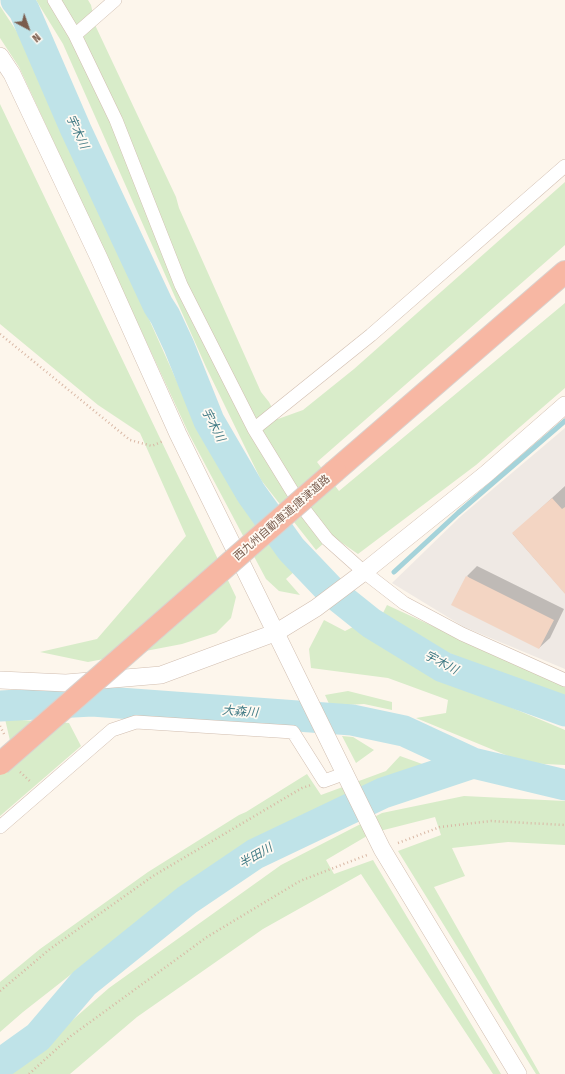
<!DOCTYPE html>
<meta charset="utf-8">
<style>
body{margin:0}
#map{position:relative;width:565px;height:1074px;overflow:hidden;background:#fdf6ec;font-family:"Fira Sans Condensed",sans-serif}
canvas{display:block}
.north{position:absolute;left:8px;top:8px;width:40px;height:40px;-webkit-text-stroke:3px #fffaf3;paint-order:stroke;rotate:139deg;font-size:11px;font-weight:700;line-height:16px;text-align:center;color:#7a5c4d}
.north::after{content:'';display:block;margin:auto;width:14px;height:18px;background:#7a5c4d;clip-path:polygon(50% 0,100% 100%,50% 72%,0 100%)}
</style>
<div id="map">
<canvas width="565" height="1074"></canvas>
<div class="north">N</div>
</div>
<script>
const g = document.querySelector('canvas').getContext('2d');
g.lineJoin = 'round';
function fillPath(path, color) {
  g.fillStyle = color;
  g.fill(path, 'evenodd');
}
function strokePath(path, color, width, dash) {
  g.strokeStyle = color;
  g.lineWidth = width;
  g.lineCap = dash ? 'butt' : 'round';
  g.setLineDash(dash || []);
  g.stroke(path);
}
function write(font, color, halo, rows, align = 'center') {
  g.font = font + ' "Fira Sans Condensed","Noto Sans JP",sans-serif';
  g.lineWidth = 3.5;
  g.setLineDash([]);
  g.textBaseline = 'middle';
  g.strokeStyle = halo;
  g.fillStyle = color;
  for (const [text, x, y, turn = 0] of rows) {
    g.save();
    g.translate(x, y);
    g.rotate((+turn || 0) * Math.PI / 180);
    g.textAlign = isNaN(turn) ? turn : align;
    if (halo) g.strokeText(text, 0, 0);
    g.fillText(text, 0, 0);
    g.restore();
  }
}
fillPath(new Path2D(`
 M565,428V669L464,627L392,583L461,516Z`), '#efe9e4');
fillPath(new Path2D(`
 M36,0H88L91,5L96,27L176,197L179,208L261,392L269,402L278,419L303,410L354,369L565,182V245L317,462L339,491L565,303V388L476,465L358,554L332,536L316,550L261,480L206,367L63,44Z
 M0,6L27,47L183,395L239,502L295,571L286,579L300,595L279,591L266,579L189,434L19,67L0,38Z
 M0,104L236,597L231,618L216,633L182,644L88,662L40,652L97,639L186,536L140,433L98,405L0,324Z
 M387,605L565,687V700L549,696L442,650L383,613Z
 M324,620L345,631L355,626L436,676L565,730V765L525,763L416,718L446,713L448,700L388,678L311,668L309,649Z
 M348,691L392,702V710L364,704L330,706L325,695Z
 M5,719L69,723L81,746L0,816V755L11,745Z
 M342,736L353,737L374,750L356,763Z
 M400,756L425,765L423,774L386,779L302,815L175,893L23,1012L0,1032V982L40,949L148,872L239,815L246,812L307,774L321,795L386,771Z
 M464,796L565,801V845L508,842L452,848L465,876L434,887L540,1074H536L398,851L441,835L435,817L372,833L326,860L334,874L373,860L501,1074H493L361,874L263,929L137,1017L70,1074H11L109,988L281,865L382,813Z`), '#d8ecc9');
fillPath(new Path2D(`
 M565,486V593L513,534Z
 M477,566L564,609L550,638L539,648L467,576Z`), '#0003');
strokePath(new Path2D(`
 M394,572L458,513L565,421`), '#a5d3da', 5);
strokePath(new Path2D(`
 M16,0L24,10L76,130L158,305L165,316L179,346L209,421L251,493L291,549L331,591L371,623L443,667L565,711
 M0,706L92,701L352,720L404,731L473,763L565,785
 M0,1064L38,1037L84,983L187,900L255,854L383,793L473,763`), '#bfe3e8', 31);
fillPath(new Path2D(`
 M552,498L562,509L565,507V594L512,533Z
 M466,576L554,620L539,649L451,605Z`), '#f3d5c3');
const minor = new Path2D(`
 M54,0L75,35L116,120L181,285L254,429L300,504L327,539L364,572L404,603L462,634L565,680
 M75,35L115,0
 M254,429L371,335L565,166
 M0,827L112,730L136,722L293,732L324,781L346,773`);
const tertiary = new Path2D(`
 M0,56L12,74L99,258L178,434L382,849L518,1074
 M0,680L66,683L161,675L277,632L316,608L364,572L486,474L565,405`);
const motorway = new Path2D(`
 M335,471L565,272`);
strokePath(minor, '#d1beb0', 14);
strokePath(tertiary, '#d1beb0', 18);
strokePath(motorway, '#dad1cd', 24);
strokePath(new Path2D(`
 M0,334L130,440L152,446L163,441
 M0,726L5,736
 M20,772L31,782
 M398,843L440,827L491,821L565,825
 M0,991L50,949L153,876L302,788L311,785
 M29,1074L71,1036L207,937L300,881L367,855`), '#d9b8a5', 2.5, [1, 3]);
strokePath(minor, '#fff', 13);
strokePath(tertiary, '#fff', 17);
strokePath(motorway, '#f7b7a3', 22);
const motorwayBridge = new Path2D(`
 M0,764L335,471`);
strokePath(motorwayBridge, '#dad1cd', 24, []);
strokePath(motorwayBridge, '#f7b7a3', 22);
write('11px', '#7a5c4d', '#fffaf3', [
 ["西九州自動車道;唐津道路",282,518,-41]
]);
write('italic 12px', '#437c86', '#fffaf3', [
 ["宇木川",77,132,65],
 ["宇木川",213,425,63],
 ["宇木川",441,663,27],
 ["大森川",240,712,4],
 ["半田川",256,856,-30]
]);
</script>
